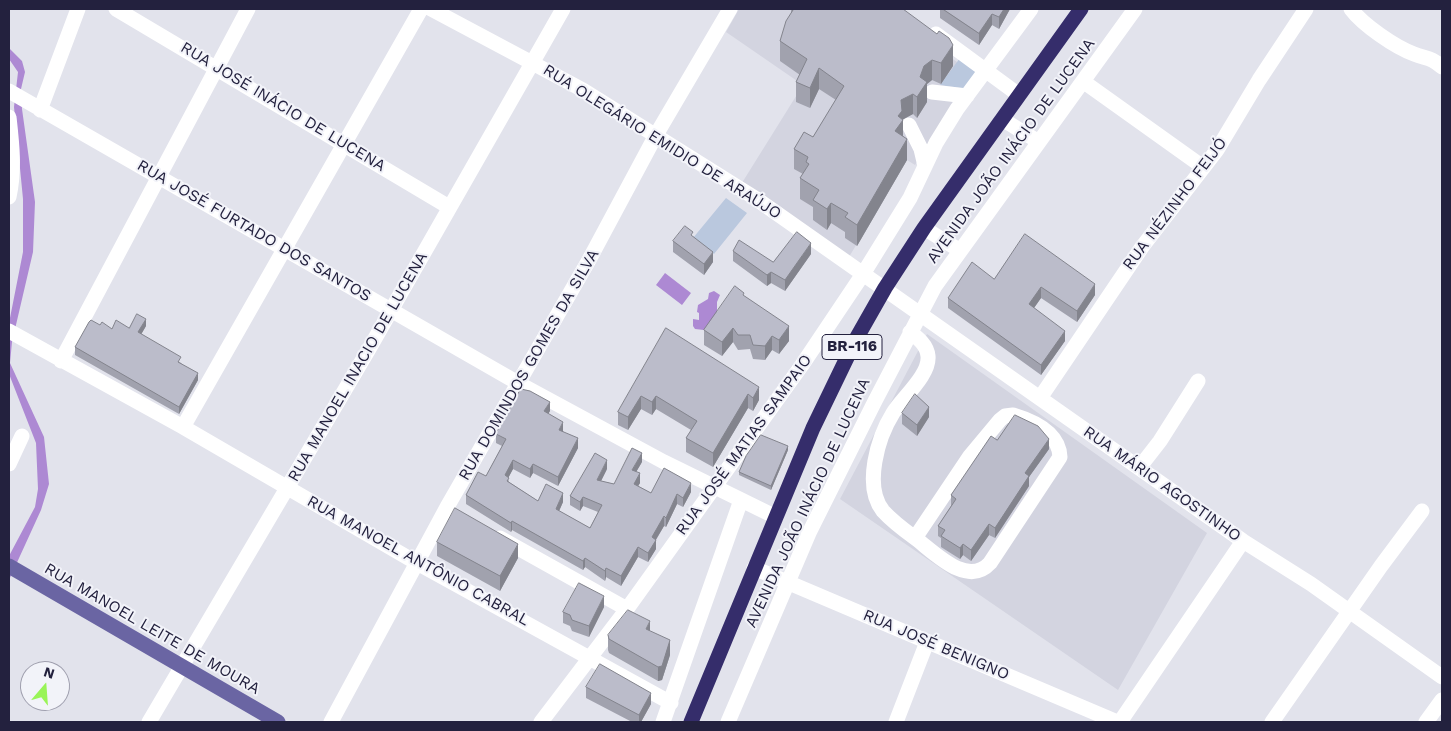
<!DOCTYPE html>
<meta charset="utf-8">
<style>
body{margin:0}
#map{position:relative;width:1451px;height:731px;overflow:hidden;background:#e2e3ec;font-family:"Work Sans",sans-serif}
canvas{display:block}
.frame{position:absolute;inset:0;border:10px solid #23213e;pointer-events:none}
.north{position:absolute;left:20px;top:661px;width:50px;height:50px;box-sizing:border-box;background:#f2f3f9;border:1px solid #9f9fae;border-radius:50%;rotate:18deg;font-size:14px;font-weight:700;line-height:20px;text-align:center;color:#23213e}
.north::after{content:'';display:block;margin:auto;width:18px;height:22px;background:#99f458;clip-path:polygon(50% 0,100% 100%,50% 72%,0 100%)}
</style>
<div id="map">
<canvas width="1451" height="731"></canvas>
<div class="frame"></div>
<div class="north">N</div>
</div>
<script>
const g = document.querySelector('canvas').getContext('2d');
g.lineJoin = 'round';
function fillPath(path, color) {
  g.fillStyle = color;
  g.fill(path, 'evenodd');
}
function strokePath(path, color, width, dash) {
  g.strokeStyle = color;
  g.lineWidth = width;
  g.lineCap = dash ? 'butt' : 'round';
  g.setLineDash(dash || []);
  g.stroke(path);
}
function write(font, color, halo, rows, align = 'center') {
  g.font = font + ' "Work Sans",sans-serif';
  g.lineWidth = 4;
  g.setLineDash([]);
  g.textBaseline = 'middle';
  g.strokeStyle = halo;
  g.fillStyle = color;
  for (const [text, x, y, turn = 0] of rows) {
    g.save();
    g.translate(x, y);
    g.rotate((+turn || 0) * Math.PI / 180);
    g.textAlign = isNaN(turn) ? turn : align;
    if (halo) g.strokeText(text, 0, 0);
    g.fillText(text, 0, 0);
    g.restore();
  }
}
fillPath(new Path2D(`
 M739,9H880L976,75L915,165L907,160L846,262L740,186L803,85L726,32Z
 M927,334L1207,533L1118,690L840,499Z`), '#d3d4e0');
fillPath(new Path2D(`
 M960,58L979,72L967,89L940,85Z
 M726,198L747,213L714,254L693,238Z`), '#bac8de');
fillPath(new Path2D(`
 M9,48L22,61L25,72L21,89L22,109L35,202L33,252L12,342L10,363L44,437L49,484L41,510L9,580V556L35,507L38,489L36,443L9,374V323L23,252V199L14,107L18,72L9,59Z
 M665,273L691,293L682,305L656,285Z
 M714,291L720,295L717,302V313L704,330L695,329L693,326V319L699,320V313L697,312L698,305L708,299L709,293Z`), '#ad89d3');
strokePath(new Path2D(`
 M116,9L449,207
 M431,9L583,90L755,198L1243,541L1311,584L1442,677
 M1351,9C1363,25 1395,47 1414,54C1427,59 1431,57 1442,67
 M936,34L1019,95
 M1084,82L1203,167
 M9,91L518,383L664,462L776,517
 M932,92L967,96
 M40,110L78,9
 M9,117C12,144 15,169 9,197
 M1002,119L1039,142
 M909,125L921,149L925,166
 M924,228L959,250
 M9,331L183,427L417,563L671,703
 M910,332C918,338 927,345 928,356C930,375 902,398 893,413C878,437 863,486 883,511C892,521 904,530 915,538
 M61,361L248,9
 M1040,398L1142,247L1217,150L1259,80L1306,9
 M1013,415C1033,421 1059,433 1060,457L990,563C967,588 934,552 915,538L970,456L1000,420L1005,416Z
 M183,427L421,9
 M9,464L22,436
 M1139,468L1160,441L1198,381
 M500,538L627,609
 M754,568L1117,722
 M149,722L369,349L563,9
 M331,722L447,507L589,260L656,135L730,9
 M541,722L627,609L802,365L863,274L910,198L936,143L957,109L1031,9
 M663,722L741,500
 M728,722L809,533L874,403L935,286L1135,9
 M896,722L927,642
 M1120,722L1243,541
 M1272,722L1381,566L1422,511
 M1426,722L1442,700`), '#fff', 15);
strokePath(new Path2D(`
 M9,566L278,722`), '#6a65a3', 15);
strokePath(new Path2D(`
 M691,722L813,428L856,339L885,288L924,228L1081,9`), '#352d6b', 15);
fillPath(new Path2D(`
 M791,9H903L953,66L941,84L932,80L927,84V102L917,118L913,114L903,119V136L907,160L857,246L845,238V232L831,223L827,230L813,220V207L800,199V178L803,174L794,169V149L813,137L836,100L819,89L810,108L796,102V82L800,75L780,61V41L791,14Z
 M940,9H1010L999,29L992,25L979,45L940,18Z
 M693,236L713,262L704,275L673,252V241Z
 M733,251L773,262L811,254L785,291L771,283L767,286L733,261Z
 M994,279L1095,295L1077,322L1041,298L1034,308L1065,341L1041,375L948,308V298Z
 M744,296L789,341L779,354L772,350L765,360L753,359L750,349L738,350L733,342L722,356L704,345V330Z
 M146,326L141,334L181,363L198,380L179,414L75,355V347L112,329L129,328Z
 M666,328L759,400L753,411L748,408L713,467L686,452V438L691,430L656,409L652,415L641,409L628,430L618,425V412Z
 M550,411L548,414L578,448L558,486L533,473L530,478L513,469L508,478L509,482L538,501L563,502L559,511L590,528L598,512L583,506L580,511L570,505V496L607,469L601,481L614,484L642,462L636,472L640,483L638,486L651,493L691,492L683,507L677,504L666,527L664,526L656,540V549L648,562L638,557L621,586L606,577L605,581L585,567L583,570L512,530L511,532L466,504V495L486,476L502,446L496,443V434Z
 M902,413L929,417L917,436L902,424Z
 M997,440L1049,449L1029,477V486L995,538L989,535L971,561L963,555L960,559L941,547V538L938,536V526L951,506V495Z
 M788,450L771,490L739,475V472Z
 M437,542L518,558L500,591L437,556Z
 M604,607L589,637L572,631L570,626L563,623V612Z
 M650,631L670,655L662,680L658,681L609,653L608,650V635Z
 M586,687L651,704L641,722H632L586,698Z`), '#a1a2ae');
fillPath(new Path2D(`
 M1004,9H1010L999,29V17Z
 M992,14V25L979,45V33Z
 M953,45V66L941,84V63Z
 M932,60V80L927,84V102L917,118V97L920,77L924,66Z
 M819,68V89L810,108V88Z
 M913,94V114L902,120H903V140L895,131L901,100Z
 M907,139V160L857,246V225Z
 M831,203V223L827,230V209Z
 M811,243V254L785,291V280Z
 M713,252V262L704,275V264Z
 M771,272V283L767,286V275Z
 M1095,284V295L1077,322V311Z
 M1041,287V298L1029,315V304Z
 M146,319V326L138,340V332Z
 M789,326V341L779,354V340Z
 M733,328V342L722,356V342Z
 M1065,331V341L1041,375V365Z
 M772,336V350L765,360V346Z
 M198,373V380L179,414V407Z
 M759,387V400L753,411V398Z
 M748,394V408L713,467V453Z
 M641,396V409L628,430V417Z
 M656,396V409L652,415V402Z
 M550,402V411L544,421V411Z
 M929,407V417L917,436V425Z
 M563,422V432L559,430Z
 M578,438V448L558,486V477Z
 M1049,439V449L1029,477V486L995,538V528L1025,473Z
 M788,446V450L771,490V486Z
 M642,453V462L632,479V470Z
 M513,460V469L505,484V475Z
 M607,460V469L597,489V480Z
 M533,464V473L530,478V469Z
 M640,473V483L634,493V484Z
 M691,483V492L683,507V498Z
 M563,493V502L556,518V509Z
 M677,494V504L666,527V518Z
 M583,497V506L580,511V502Z
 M664,516V526L652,546V537Z
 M512,521V530L511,532V523Z
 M989,524V535L971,561V550Z
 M656,540V549L648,562V553Z
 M518,544V558L500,591V576Z
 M963,544V555L960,559V548Z
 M638,547V557L621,586V576Z
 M585,558V567L583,570V561Z
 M606,568V577L605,581V571Z
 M604,596V607L589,637V626Z
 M650,621V636L646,629Z
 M670,640V655L662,680L658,681V667Z
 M651,693V704L641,722H639V715Z`), '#83848d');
const building = new Path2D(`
 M792,9H903L937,34L939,31L949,38L953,45L941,63L932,60L924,66L920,77L927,82L917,97L913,94L901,100L902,111L898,116L903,120L895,131L907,139L857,225L845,217L848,213L831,203L827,209L813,200L819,190L800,178L809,164L806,162L808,157L794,149L804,132L813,137L844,86L819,68L810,88L796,82L807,59L780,41L786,21L793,10Z
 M943,9H1004L999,17L992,14L979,33Z
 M685,226L693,232L691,235L713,252L704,264L673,241Z
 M797,232L811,243L785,280L771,272L767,275L733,251L739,240L773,262Z
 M1025,234L1095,284L1077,311L1041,287L1029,304L1065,331L1041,365L948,298L972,262L994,279Z
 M735,286L744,293L743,295L789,326L779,340L772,336L765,346L753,345L750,335H738L733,328L722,342L704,330Z
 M137,314L146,319L138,332L181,357L178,362L198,373L179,407L75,347L89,322L91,320L100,325L102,322L112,329L116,320L129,328Z
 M666,328L759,387L753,398L748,394L713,453L686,438L697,421L656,396L652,402L641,396L628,417L618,412Z
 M521,389L530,391L550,402L544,411L563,422L559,430L578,438L558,477L533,464L530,469L513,460L505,475L509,478L507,481L538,501L546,484L563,493L556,509L590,528L602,505L583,497L580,502L570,496L595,453L607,460L597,480L614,484L632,448L642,453L632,470L640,473L634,484L651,493L664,468L691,483L683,498L677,494L666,518L664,516L652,537L656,540L648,553L638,547L621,576L606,568L605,571L585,558L583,561L512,521L511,523L466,495L478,472L486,476L506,439L496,434Z
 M915,394L929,407L917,425L902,413Z
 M1015,415L1038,426L1049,439L1025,473L1029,476L995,528L989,524L971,550L963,544L960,548L941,536L945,530L938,526L956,499L951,495L991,436L997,440Z
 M761,435L788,446L771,486L739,472L746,456Z
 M455,508L518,544L500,576L437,542Z
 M579,583L604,596L589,626L572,620L570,615L563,612Z
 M628,610L650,621L646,629L670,640L662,666L658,667L609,639L608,635Z
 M600,664L651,693L639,715L586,687Z`);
fillPath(building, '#bbbcca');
strokePath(building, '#83848d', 1);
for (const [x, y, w] of [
 [852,347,60]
]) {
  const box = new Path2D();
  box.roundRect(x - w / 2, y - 12.5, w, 25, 4);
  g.fillStyle = '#f2f3f9';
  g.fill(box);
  strokePath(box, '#23213e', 1);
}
write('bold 15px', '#23213e', null, [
 ["BR-116",852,347]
]);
write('16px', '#23213e', '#f2f3f9', [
 ["RUA JOSÉ INÁCIO DE LUCENA",283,107,31],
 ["RUA OLEGÁRIO EMIDIO DE ARAÚJO",662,142,32],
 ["AVENIDA JOÃO INÁCIO DE LUCENA",1011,151,-54],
 ["RUA NÉZINHO FEIJÓ",1175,204,-53],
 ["RUA JOSÉ FURTADO DOS SANTOS",254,231,30],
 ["RUA DOMINDOS GOMES DA SILVA",529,365,-60],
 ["RUA MANOEL INACIO DE LUCENA",358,367,-60],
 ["RUA JOSÉ MATIAS SAMPAIO",744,445,-54],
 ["RUA MÁRIO AGOSTINHO",1162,484,35],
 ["AVENIDA JOÃO INÁCIO DE LUCENA",808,503,-65],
 ["RUA MANOEL ANTÔNIO CABRAL",418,561,29],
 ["RUA MANOEL LEITE DE MOURA",152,629,30],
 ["RUA JOSÉ BENIGNO",936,645,23]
]);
</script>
